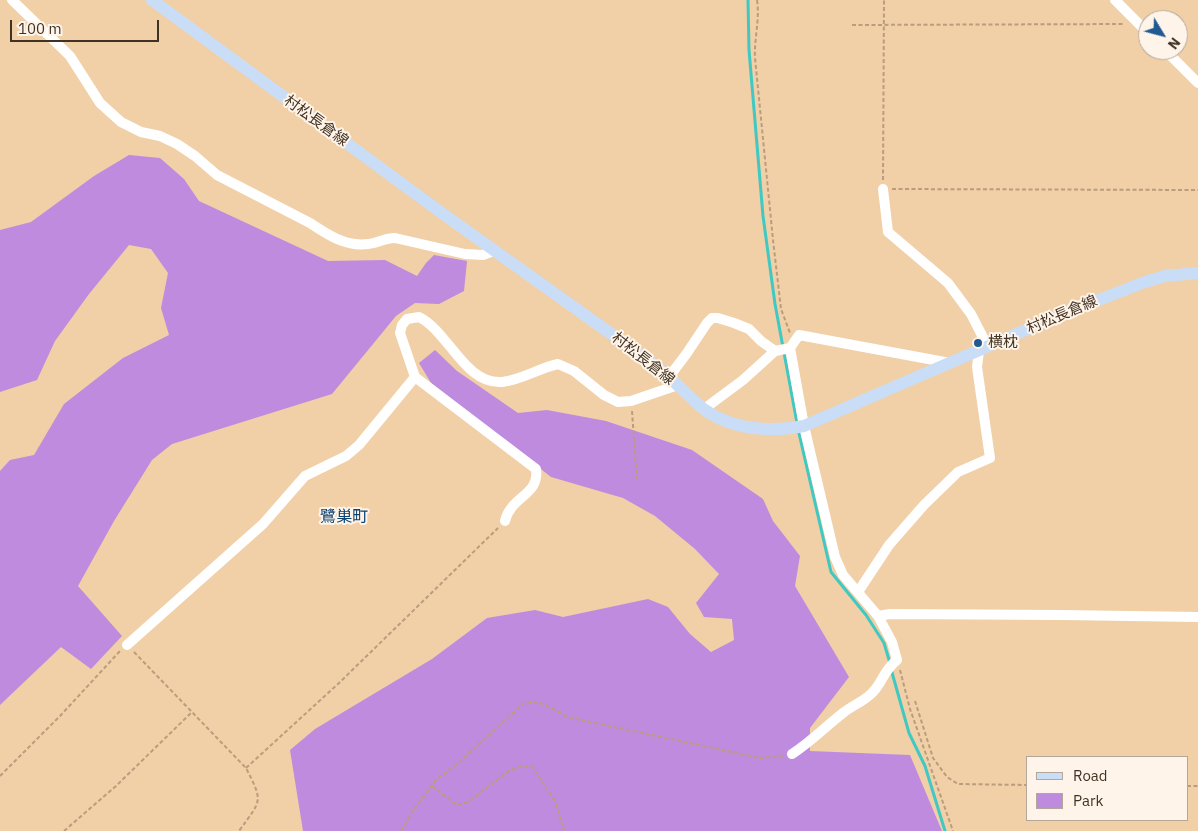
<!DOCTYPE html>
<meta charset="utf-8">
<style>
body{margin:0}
#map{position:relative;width:1198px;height:831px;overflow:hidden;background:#f1cfa7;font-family:"IBM Plex Sans",sans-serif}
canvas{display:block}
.legend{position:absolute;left:1026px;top:756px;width:162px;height:65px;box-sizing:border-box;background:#fff4e9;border:1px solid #b3a79a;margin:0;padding:6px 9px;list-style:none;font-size:15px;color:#413323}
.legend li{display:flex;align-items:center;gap:10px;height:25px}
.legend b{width:25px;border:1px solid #b3a79a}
.north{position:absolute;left:1138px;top:10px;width:50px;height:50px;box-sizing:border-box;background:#fff4e9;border:1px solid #b3a79a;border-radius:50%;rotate:127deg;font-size:14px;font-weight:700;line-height:20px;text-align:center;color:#413323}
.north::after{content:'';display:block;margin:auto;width:18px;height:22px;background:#215a91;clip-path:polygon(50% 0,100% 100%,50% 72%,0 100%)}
.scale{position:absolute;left:10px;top:20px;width:149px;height:22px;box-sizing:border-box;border:2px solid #413323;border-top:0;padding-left:6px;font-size:15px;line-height:18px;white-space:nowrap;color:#413323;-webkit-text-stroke:4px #fff4e9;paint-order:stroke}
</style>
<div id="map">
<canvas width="1198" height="831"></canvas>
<ul class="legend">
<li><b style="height:6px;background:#c9def6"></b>Road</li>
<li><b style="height:14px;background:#be8bdf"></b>Park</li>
</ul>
<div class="north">N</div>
<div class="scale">100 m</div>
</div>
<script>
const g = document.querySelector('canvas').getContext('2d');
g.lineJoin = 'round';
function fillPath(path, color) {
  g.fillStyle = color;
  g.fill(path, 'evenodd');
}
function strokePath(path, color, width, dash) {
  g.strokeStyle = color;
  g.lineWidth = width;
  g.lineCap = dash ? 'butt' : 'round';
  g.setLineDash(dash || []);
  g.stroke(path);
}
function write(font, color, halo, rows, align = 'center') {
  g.font = font + ' "IBM Plex Sans","Noto Sans JP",sans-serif';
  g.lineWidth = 4;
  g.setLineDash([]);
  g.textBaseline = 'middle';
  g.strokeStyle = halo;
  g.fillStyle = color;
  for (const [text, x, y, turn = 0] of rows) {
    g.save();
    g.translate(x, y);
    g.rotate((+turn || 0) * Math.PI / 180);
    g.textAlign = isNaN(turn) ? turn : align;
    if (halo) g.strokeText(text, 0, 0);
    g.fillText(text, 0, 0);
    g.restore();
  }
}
fillPath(new Path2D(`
 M129,155L160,158L184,179L199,201L328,261L385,260L417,276L426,263L434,255L467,261L464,291L439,304L415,303L396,316L332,394L172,444L152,460L114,521L78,586L122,636L91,669L61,647L0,705V471L10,460L34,455L64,404L123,358L169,335L161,308L168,273L151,249L129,245L89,294L55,341L37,380L0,392V230L31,222L94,176Z
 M435,350L457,371L518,413L547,410L606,421L692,450L763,499L773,521L800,556L795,586L849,677L810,728V751L910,755L942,831H303L290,750L315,729L432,659L487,618L535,610L563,617L648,599L668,607L690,634L711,652L734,640L732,619L704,617L696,603L719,574L695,549L655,516L623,498L551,477L431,383L419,363Z`), '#be8bdf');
strokePath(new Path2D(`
 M748,0L749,50L763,216L775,304L797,423
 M798,429L831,572L866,615L884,643L890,663
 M891,669L909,733L925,766L945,831`), '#40c8c3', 3);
strokePath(new Path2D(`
 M757,0C760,20 754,38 755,58L773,240L781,309L790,333
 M852,25L1125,24
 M883,180L884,0
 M892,189L1198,190
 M632,411L637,482
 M134,652L246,768C264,803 261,800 239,831
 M900,670L910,709L953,831
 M915,701L933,758L947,777L958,784L1027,785
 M246,768L339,683L498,528
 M0,776L60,716L120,651
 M432,786L457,805L468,802L510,770L523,766H532L555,801L564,831
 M1187,786H1198
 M64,831L116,786L192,712
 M401,831L414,809L436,780L456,765L524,703C541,699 553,709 567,717L760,758L783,756`), '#b99d7d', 2, [4, 2.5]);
strokePath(new Path2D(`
 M12,0L70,56L100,103L121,122L141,132L160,136L177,144L195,156L217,175L310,223C328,235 346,247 368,244C378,243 385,238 395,238L465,254L483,255L493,251
 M1115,0L1148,33
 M1165,50L1198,83
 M883,189L888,232L948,283L971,314L988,347
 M669,377L687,353L707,323L712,318H718L734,323L749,329L761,341L775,351
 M704,409L743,380L775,351L790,348
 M505,521C511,496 540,495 536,469L415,377L400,333L402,325L407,319L419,317C449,332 465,385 502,382C522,380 539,368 558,364L574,371L604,395L618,402L631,401L678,385
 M858,592L889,545L924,505L958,472L990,458L977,367L979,351
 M878,616L890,614L1062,615L1198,617
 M127,645L263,524L305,476L346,456L359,445L415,377
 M792,754C811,742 826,726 843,713C853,705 863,702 872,693C883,682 883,671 897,660L892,642L878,616L843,575L835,557L804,426L790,348L799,335L950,363`), '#fff', 10);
strokePath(new Path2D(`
 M152,0L439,211L638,353C648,361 659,368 668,377C681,387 692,400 705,410C735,431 770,432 804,426L1058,316L1142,283L1165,276L1198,273`), '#c9def6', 12);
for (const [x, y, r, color] of [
 [978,343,5,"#215a91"]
]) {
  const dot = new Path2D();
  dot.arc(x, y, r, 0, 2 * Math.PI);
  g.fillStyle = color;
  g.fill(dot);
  strokePath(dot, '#fff4e9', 2);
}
write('15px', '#413323', '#fff4e9', [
 ["村松長倉線",316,121,36],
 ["村松長倉線",1062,315,-23],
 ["村松長倉線",643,359,38]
]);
write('15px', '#413323', '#fff4e9', [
 ["横枕",988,343]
], 'left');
write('16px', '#094072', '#fff4e9', [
 ["鷺巣町",344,517]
]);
</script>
